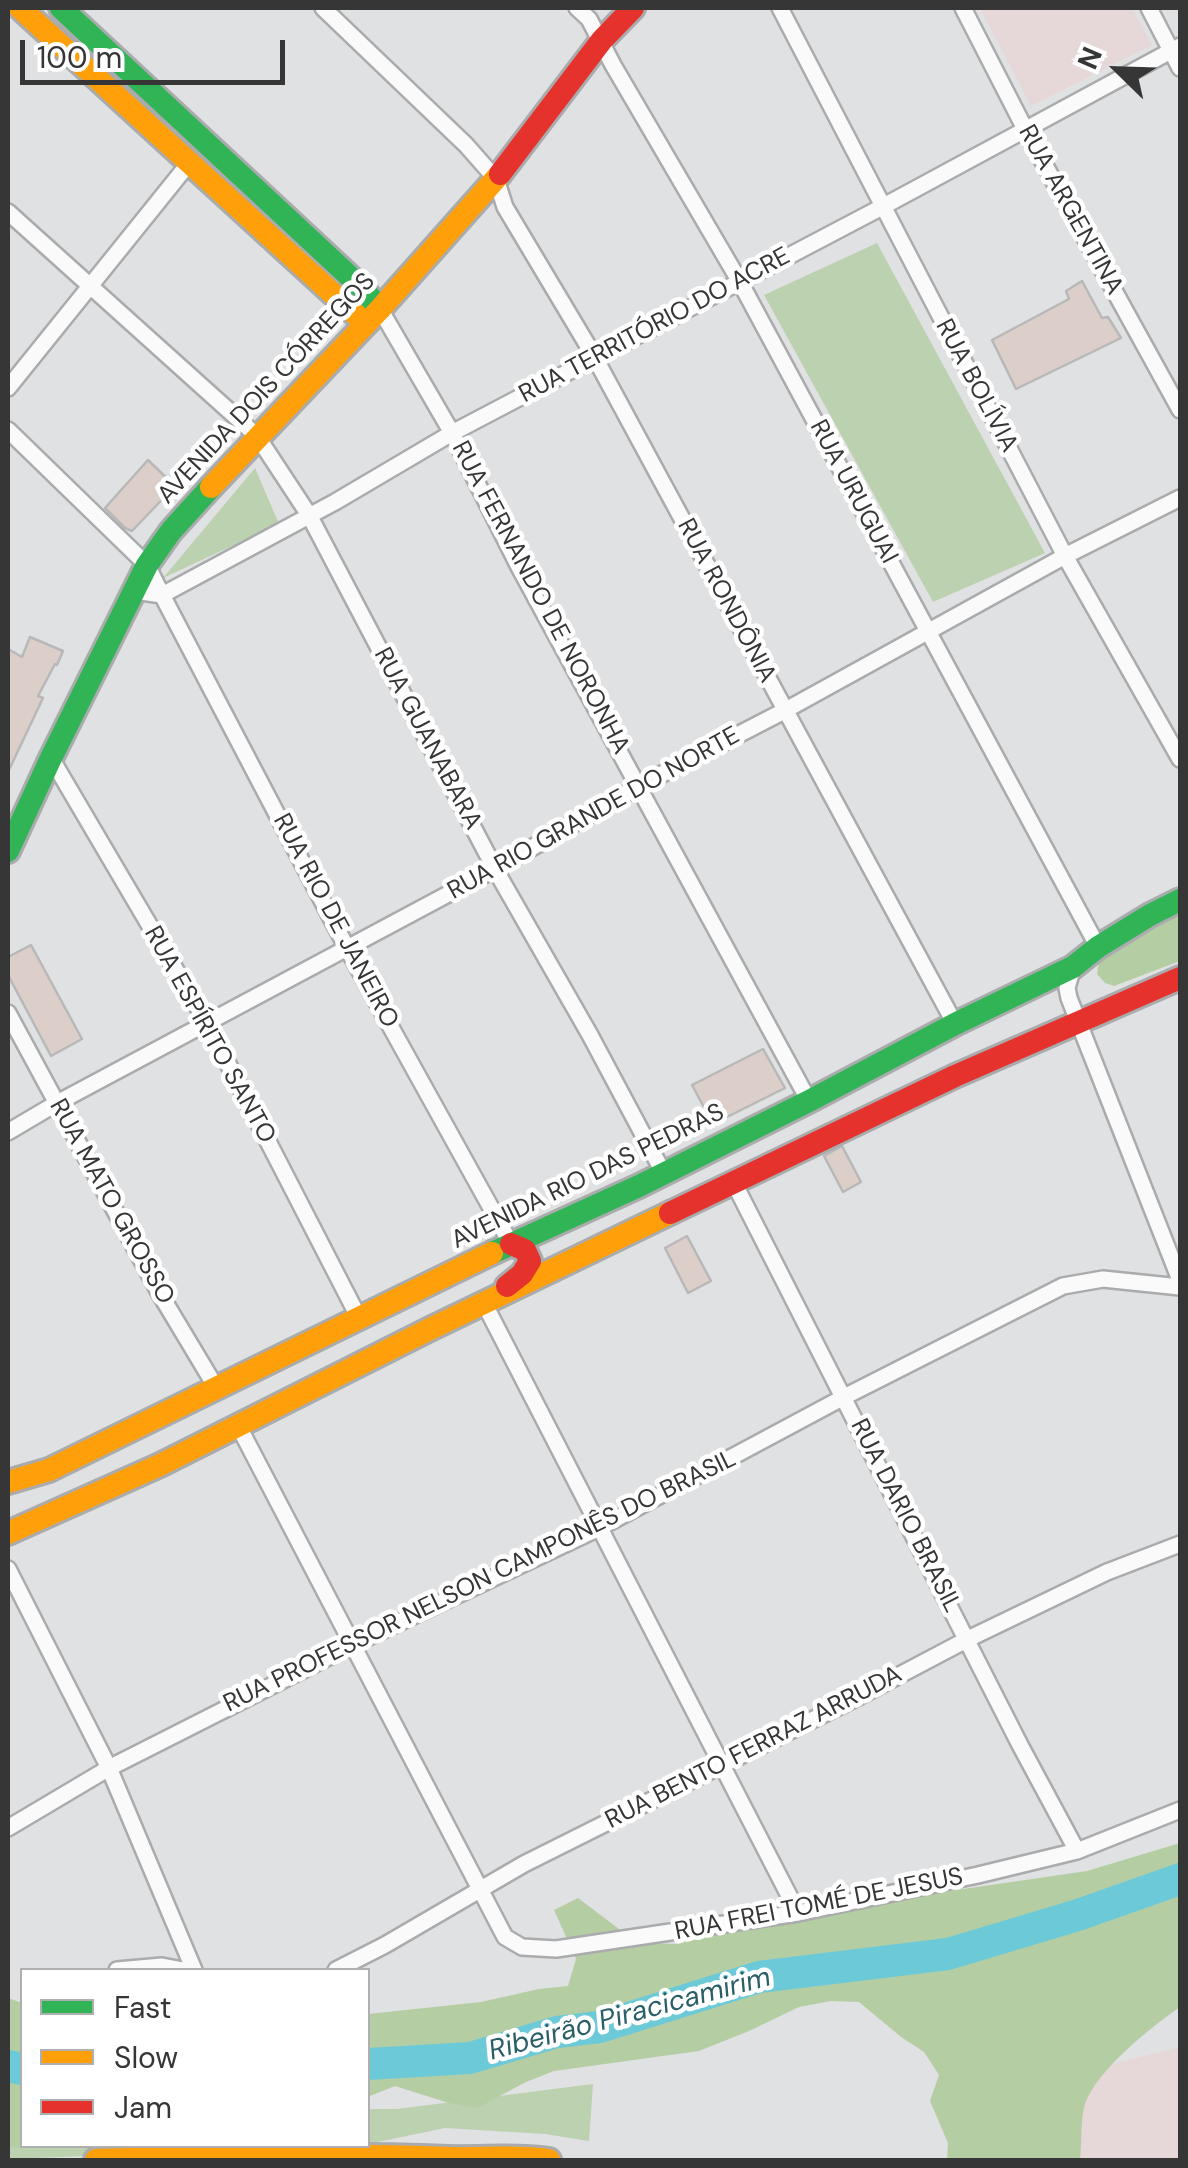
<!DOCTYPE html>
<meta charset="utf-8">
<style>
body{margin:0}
#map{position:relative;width:1188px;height:2168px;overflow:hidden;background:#e0e1e2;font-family:"DM Sans",sans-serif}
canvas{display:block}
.frame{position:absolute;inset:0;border:10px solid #363637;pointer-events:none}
.legend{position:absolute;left:20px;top:1968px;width:350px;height:180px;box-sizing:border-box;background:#fff;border:2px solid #afafaf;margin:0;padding:12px 18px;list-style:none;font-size:30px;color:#363637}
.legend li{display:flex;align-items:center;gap:20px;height:50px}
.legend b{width:50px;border:2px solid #afafaf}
.north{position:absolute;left:1068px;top:20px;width:100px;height:100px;-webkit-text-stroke:8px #fff;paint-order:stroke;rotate:293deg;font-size:28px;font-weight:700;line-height:40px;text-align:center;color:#363637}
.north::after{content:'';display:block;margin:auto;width:35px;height:45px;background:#363637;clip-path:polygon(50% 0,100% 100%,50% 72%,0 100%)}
.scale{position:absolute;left:20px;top:40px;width:265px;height:45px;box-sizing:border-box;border:5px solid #363637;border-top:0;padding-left:12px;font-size:30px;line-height:35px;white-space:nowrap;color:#363637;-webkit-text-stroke:8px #fff;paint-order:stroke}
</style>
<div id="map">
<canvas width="1188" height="2168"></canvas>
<div class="frame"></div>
<ul class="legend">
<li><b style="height:12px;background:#30b455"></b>Fast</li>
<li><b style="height:12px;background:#ff9f0a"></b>Slow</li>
<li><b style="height:12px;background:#e5322d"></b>Jam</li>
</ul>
<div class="north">N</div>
<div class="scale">100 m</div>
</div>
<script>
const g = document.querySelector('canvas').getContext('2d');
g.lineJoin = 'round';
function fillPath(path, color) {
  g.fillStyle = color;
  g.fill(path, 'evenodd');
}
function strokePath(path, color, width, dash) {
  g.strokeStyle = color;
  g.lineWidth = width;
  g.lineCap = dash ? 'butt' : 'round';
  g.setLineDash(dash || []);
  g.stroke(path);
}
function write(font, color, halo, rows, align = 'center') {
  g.font = font + ' "DM Sans",sans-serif';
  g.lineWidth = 9;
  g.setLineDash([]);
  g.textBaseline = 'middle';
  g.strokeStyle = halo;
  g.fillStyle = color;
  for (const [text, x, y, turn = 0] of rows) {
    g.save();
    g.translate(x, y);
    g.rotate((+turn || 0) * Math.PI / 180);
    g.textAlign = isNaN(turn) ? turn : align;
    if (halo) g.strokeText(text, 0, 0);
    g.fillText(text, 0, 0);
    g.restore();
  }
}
fillPath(new Path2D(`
 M980,8H1132L1152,45L1031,106Z
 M1180,2047V2160H1081L1070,2074Z`), '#e6d7d8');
fillPath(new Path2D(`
 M877,243L1045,553L933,602L764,295Z
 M255,468L279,524L163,578Z
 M593,2084L589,2141L545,2134L445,2128L368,2144V2109H397Z
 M8,2109L22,2146H358L8,2159Z`), '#bcd1af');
fillPath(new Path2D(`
 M1180,915V961L1114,986L1105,983L1097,974L1099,961L1115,949Z
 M1180,1843V2007C1151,2027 1096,2071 1085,2104C1080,2121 1082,2143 1080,2160H947L948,2143L930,2101L939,2075L924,2052L901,2037L859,2002L831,2001L799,2007L749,2031L699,2051L554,2071L526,2082L477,2108L449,2103L395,2086L370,2096L368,2099V2014L481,2002L539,1989L568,1986L576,1959L554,1910L578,1898L623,1932L648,1943L677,1944L729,1931L874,1902L1087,1871Z
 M8,1998L22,2003V2146H55L8,2147Z`), '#b5cda3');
strokePath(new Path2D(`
 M368,2064L470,2058L557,2032L600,2027L759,1977L948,1954L1078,1915L1180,1879
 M8,2066L22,2069`), '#6ccad8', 32);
const building = new Path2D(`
 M1082,281L1102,318L1108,317L1121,338L1016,389L992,340L1069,299L1066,291Z
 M148,460L175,486L132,531L125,528L105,508Z
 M30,637L63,651L57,665L55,664L38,696L43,698L8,772V649L22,657Z
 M31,945L82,1039L51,1056L8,975V957Z
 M763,1049L785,1088L713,1124L692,1085Z
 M842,1146L861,1182L843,1192L824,1156Z
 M687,1236L711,1281L688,1293L665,1248Z`);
fillPath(building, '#dccfca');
strokePath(building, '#b8b8b8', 2.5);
const street = new Path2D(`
 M323,8L466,145L496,179L505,207L594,356L955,1024
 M577,8L589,19L613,65L740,282L1098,947
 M780,8L1065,556L1180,759
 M963,8L1025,129L1180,410
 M1149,8L1180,68
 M8,212L257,436L309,515L495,869L590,1035L663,1172
 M380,309L452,433L519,567L809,1101
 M8,388L190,162
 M8,430L147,565L162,595L335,502L452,433L882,207L1180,46
 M134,591L162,595L347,948L511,1244
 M51,758L207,1023L359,1318
 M1073,967L1067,988L1069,998L1180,1280
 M8,1013L160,1294L217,1389
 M8,1132L57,1103L495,869L639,786L784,711L1065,556L1180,498
 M733,1181L1020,1745L1077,1851
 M484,1303L798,1913
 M239,1427L505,1937L522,1947L556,1949L798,1913L978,1875L1077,1851L1180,1810
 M8,1569L109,1768L194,1970
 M8,1828L109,1768L354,1644L599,1528L844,1397L1063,1286L1103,1279L1180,1287
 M117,1970L162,1966L183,1970
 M336,1970L385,1945L524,1864L858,1697L968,1639L1107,1572L1180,1544`);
const fast = new Path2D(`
 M61,8L362,288L380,309
 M8,851L51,758L147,565L171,531L211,487
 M492,1253L639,1186L809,1101L955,1024L1073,967L1098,947L1150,915L1180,900`);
const slow = new Path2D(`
 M20,8L366,324
 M211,487L380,309L500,174
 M8,1482L49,1470L492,1253
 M8,1533L160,1465L430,1329L670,1213
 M96,2160C214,2157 332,2153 449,2158C482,2159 517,2155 549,2160`);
const jam = new Path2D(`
 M500,174L602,40L633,8
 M670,1213L955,1076L1180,978
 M507,1286L522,1274L530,1261L525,1250L511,1244`);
strokePath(street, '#aaabac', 20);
strokePath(fast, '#aaabac', 28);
strokePath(slow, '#aaabac', 28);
strokePath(jam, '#aaabac', 28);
strokePath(street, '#fafafb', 15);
strokePath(fast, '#30b455', 22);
strokePath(slow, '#ff9f0a', 22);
strokePath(jam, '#e5322d', 22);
write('25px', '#363637', '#fff', [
 ["RUA ARGENTINA",1070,210,61],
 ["RUA TERRITÓRIO DO ACRE",655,326,-28],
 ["RUA BOLÍVIA",976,386,62],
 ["AVENIDA DOIS CÓRREGOS",267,389,-47],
 ["RUA URUGUAI",853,492,62],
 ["RUA FERNANDO DE NORONHA",540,598,62],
 ["RUA RONDÔNIA",726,601,62],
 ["RUA GUANABARA",427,739,62],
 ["RUA RIO GRANDE DO NORTE",594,814,-29],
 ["RUA RIO DE JANEIRO",335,921,62],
 ["RUA ESPÍRITO SANTO",209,1035,61],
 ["AVENIDA RIO DAS PEDRAS",588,1177,-26],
 ["RUA MATO GROSSO",111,1202,61],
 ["RUA DARIO BRASIL",905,1516,63],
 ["RUA PROFESSOR NELSON CAMPONÊS DO BRASIL",480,1582,-26],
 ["RUA BENTO FERRAZ ARRUDA",754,1748,-27],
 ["RUA FREI TOMÉ DE JESUS",819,1905,-11]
]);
write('italic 28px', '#2a5f68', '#fff', [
 ["Ribeirão Piracicamirim",630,2015,-15]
]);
</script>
